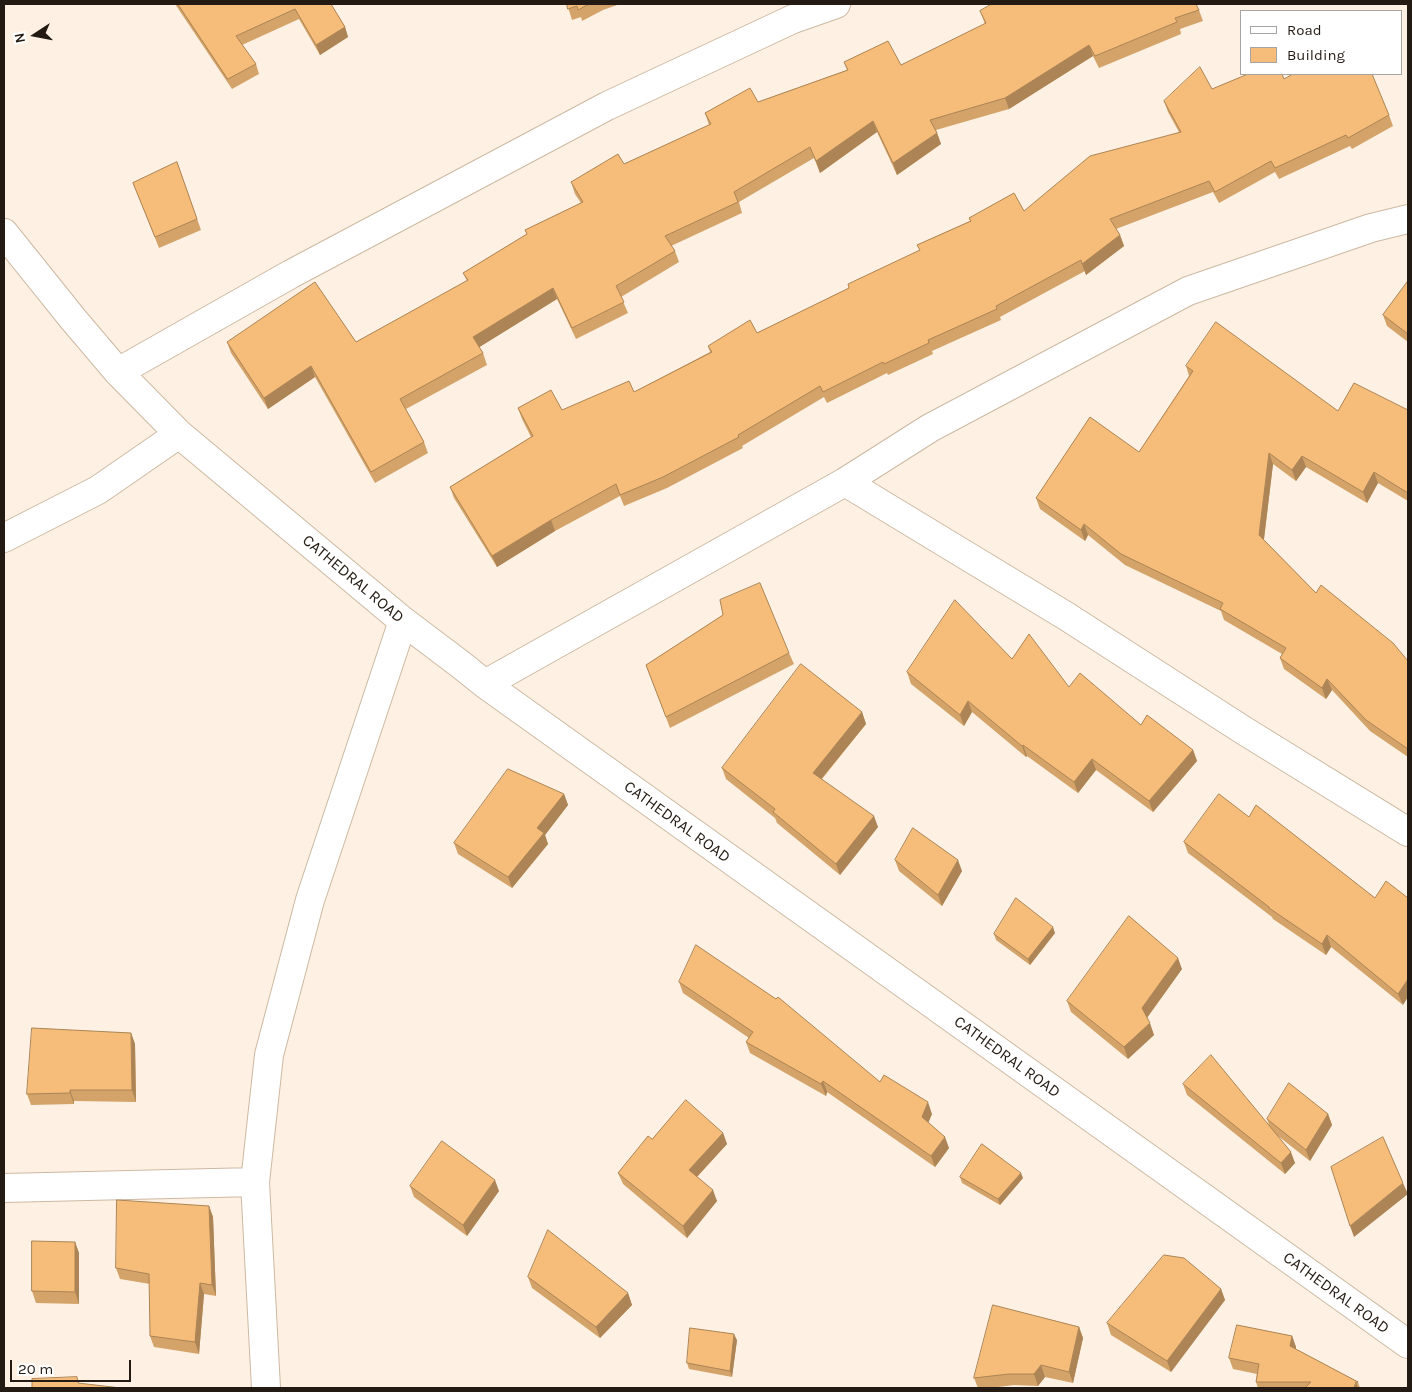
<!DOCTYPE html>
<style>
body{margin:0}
#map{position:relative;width:1412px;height:1392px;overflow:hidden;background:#fef1e3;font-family:Karla,sans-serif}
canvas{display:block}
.frame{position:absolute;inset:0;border:5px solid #231b13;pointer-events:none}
.legend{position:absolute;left:1240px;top:10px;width:162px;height:65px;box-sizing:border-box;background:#fff;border:1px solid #a7a4a1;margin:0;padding:6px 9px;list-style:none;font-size:15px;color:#231b13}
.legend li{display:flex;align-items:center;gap:10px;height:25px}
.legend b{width:25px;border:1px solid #a7a4a1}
.north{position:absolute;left:10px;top:10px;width:50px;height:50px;-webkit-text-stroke:4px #fff;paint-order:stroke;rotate:259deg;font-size:14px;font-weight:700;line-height:20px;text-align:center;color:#231b13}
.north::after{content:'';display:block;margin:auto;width:18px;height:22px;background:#231b13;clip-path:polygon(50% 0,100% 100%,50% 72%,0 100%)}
.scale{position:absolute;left:10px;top:1360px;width:121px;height:22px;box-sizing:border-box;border:2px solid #231b13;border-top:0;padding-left:6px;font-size:15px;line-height:18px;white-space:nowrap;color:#231b13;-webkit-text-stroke:4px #fff;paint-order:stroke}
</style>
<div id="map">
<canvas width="1412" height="1392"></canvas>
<div class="frame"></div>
<ul class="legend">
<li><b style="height:6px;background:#fff"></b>Road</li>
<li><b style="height:14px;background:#f6bd7a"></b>Building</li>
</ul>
<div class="north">N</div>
<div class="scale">20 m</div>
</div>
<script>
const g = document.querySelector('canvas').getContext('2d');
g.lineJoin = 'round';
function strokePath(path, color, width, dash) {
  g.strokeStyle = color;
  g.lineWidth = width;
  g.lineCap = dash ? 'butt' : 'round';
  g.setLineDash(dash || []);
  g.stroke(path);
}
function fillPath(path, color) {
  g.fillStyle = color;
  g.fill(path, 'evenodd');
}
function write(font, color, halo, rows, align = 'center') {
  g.font = font + ' Karla,sans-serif';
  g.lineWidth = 5;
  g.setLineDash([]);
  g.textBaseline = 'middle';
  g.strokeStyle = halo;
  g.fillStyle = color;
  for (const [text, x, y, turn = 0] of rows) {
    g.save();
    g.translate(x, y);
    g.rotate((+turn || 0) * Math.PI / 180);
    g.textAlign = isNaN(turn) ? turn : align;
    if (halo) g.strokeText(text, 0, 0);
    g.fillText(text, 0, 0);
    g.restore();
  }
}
const minor = new Path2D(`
 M4,233L73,319L118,372L179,434L403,621L460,664L485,684L1408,1344
 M118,372L291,274L607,106L793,19L836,4
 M845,482L1066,616L1243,730L1408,832
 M4,538L98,490L179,434
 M485,684L845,482L930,428L1188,291L1371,228L1408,219
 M4,1188L255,1182
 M266,1388L255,1182L269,1055L310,900L403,621`);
strokePath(minor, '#cdb9a2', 30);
strokePath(minor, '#fff', 28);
fillPath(new Path2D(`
 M175,4H331L345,27L348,37L320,55L299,19L242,45L256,64L259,74L232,89Z
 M567,4H620L603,10L582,21L581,17L572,20Z
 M1199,10L1203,21L1180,29L1181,34L1099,68L1093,56L1009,109L936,130L941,144L897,175L877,132L820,173L814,158L739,202L742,213L671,246L675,251L679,262L621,297L628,313L576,339L557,299L479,347L483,353L487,365L406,409L424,442L428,453L375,483L315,377L268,409L231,353L227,342H356L467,281L463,273L527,234L525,230L581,203L575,194L571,182L624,164L709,125L705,113L758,102L847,70L844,62L901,65L985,24L980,11Z
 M1284,79L1389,115L1393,126L1352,149L1350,146L1279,179L1275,172L1219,203L1213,192L1116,229L1120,235L1124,246L1086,275L1085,271L1000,317L1001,320L932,351L933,354L888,375L887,373L827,403L824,397L742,446L743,448L667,488L624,506L620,496L555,531L497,567L454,498L450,487L531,437L522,419L518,408L562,410L634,392L710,352L708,346L757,333L849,288L920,250L917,245L970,221L969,218L1024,211L1179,132L1168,112L1164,101L1212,89Z
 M177,162L201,230L159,248L133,183Z
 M1408,281V342L1387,326L1383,315Z
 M1186,366L1338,411L1408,410V501L1378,483L1367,503L1306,467L1296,481L1273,464L1264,540L1316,593L1408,661V757L1370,731L1332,690L1326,699L1284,669L1280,658L1282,654L1224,620L1221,611L1125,565L1088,535L1085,541L1040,509L1036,498L1139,452L1189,376Z
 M723,615L789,653L794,664L670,728L646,665Z
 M1012,659L1069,687L1141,725L1193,750L1197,761L1153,812L1096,770L1078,793L1027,756L1026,757L972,712L964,726L911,684L907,672Z
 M862,712L866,724L822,779L878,827L840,875L777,823L775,818L726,779L722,768Z
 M564,794L568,805L545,835L548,844L512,888L458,854L454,843Z
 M1249,817L1375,898L1403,1005L1331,947L1326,955L1273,919L1272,917L1188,853L1184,842Z
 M895,860L962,871L942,906L899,871Z
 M1055,933L1030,965L996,940L994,934Z
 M1182,969L1147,1018L1154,1035L1128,1059L1071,1012L1067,1001Z
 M679,982L880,1082L932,1114L928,1123L949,1148L935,1167L827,1092L826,1096L750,1053L746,1042L749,1038L683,993Z
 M131,1033L135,1044L136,1102L74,1101V1104L31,1105L27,1094Z
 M1183,1084L1269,1125L1267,1119L1328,1114L1332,1125L1310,1161L1278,1136L1295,1163L1285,1174L1187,1095Z
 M723,1133L727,1144L697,1177L717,1201L687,1238L623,1184L618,1173L652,1139Z
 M960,1177L1023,1178L1000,1205L962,1183Z
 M410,1186L499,1191L467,1236L414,1197Z
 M209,1206L213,1217L216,1296L204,1294L199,1354L154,1347L150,1336V1284L120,1279L116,1268Z
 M75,1242L79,1253V1304L36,1303L32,1291Z
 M528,1277L628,1293L632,1305L600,1338L532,1288Z
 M1221,1289L1225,1300L1171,1372L1111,1335L1107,1323Z
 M1079,1327L1083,1338L1073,1383L1045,1377L1038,1386L1014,1385L990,1388H978L974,1378Z
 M1292,1336L1296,1347V1349L1358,1382L1360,1388H1258L1256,1382L1257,1374L1233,1369L1229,1358Z
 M737,1340L732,1377L689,1369L687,1363Z`), '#d4a369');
fillPath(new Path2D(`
 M345,27L348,37L320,55L316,45Z
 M1089,45L1093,56L1009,109L1005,98Z
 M873,121L877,132L820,173L816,161Z
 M937,133L941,144L897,175L893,163Z
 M1120,235L1124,246L1086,275L1082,264Z
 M553,288L557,299L478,348L473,337Z
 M311,366L315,377L268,409L264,398Z
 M1269,453L1273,464L1263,546L1259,535Z
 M1302,456L1306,467L1296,481L1292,470Z
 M1374,472L1378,483L1367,503L1363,492Z
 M551,520L555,531L497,567L492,556Z
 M1084,524L1088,535L1085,541L1081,530Z
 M1327,679L1332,690L1326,699L1322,688Z
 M968,701L972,712L964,726L960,715Z
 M862,712L866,724L817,784L813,773Z
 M1023,745L1027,756L1026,757L1022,746Z
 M1193,750L1197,761L1153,812L1149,801Z
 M1092,759L1096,770L1078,793L1074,782Z
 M564,794L568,805L545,835L548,844L512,888L508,877L537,828Z
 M874,816L878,827L840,875L836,864Z
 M958,860L962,871L942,906L938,895Z
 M1053,927L1055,933L1030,965L1028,959Z
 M1327,935L1331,947L1326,955L1322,944Z
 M1178,958L1182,969L1146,1019L1142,1008Z
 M1408,979V997L1403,1005L1398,994Z
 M1150,1023L1154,1035L1128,1059L1124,1047Z
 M131,1033L135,1044L136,1102L132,1090Z
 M823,1081L827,1092L826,1096L821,1084Z
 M70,1090L74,1101V1104L70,1093Z
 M928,1102L932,1114L926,1128L922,1117Z
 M1328,1114L1332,1125L1310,1161L1306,1150Z
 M723,1133L727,1144L693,1181L689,1170Z
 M945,1137L949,1148L935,1167L931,1156Z
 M1291,1152L1295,1163L1285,1174L1281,1163Z
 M1021,1173L1023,1178L1000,1205L998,1199Z
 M495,1180L499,1191L467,1236L463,1225Z
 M1403,1183L1408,1194L1354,1237L1350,1226Z
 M713,1190L717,1201L687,1238L683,1226Z
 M209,1206L213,1217L216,1296L212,1285Z
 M75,1242L79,1253V1304L75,1292Z
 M200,1283L204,1294L199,1354L195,1342Z
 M1221,1289L1225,1300L1171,1372L1167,1361Z
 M628,1293L632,1305L600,1338L596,1327Z
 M1079,1327L1083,1338L1073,1383L1069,1372Z
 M734,1334L737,1340L732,1377L730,1371Z
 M1292,1336L1296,1347L1294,1357L1290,1346Z
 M1041,1365L1045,1377L1038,1386L1034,1374Z
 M1356,1382L1358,1388H1354Z`), '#ac8455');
const building = new Path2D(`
 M178,4H331L345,27L316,45L295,9L236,36L256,64L228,79Z
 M567,4H589L578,10L577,6L568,9Z
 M992,4H1196L1199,10L1175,18L1177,22L1095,56L1089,45L1005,98L930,120L937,133L893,163L873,121L816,161L810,147L734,192L738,202L665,236L675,251L616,286L624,302L572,328L553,288L473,337L483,353L400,399L424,442L371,472L311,366L264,398L227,342L315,282L356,342L468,280L463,273L527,234L525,230L583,202L571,182L618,154L624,164L711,124L705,113L750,88L758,102L848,70L844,62L888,41L901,65L986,23L980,11Z
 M1200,67L1212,89L1248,74H1282L1284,79L1293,74H1372L1389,115L1348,138L1346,135L1275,168L1271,161L1215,192L1209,181L1110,219L1120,235L1082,264L1081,260L996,306L997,309L928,340L929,343L884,364L883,362L823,392L820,386L738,435L739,437L663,477L620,495L616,484L551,520L492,556L450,487L533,436L518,408L551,390L562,410L629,381L634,392L712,352L708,346L750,320L757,333L849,288L848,284L920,250L917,245L971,221L969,218L1014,193L1024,211L1090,156L1181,132L1164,101Z
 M177,162L197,219L155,237L133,183Z
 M1408,281V334L1383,315Z
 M1216,322L1338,411L1354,383L1408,410V493L1374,472L1363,492L1302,456L1292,470L1269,453L1259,535L1316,593L1321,585L1393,643L1408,661V749L1366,720L1327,679L1322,688L1280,658L1286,648L1220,609L1223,603L1121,554L1084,524L1081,530L1036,498L1090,417L1139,452L1193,371L1186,366Z
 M760,583L789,653L666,717L646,665L723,615L720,600Z
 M955,600L1012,659L1029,634L1069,687L1080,673L1141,725L1147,715L1193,750L1149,801L1092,759L1074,782L1023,745L1022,746L968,701L960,715L907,672Z
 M801,664L862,712L813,773L874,816L836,864L773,812L775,809L722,768Z
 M508,769L564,794L537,828L544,833L508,877L454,843Z
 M1219,794L1249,817L1256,805L1375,898L1386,881L1408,898V979L1398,994L1327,935L1322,944L1269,908V907L1184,842Z
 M913,828L958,860L938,895L895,860Z
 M1016,898L1053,927L1028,959L994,934Z
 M1129,916L1178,958L1142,1008L1150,1023L1124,1047L1067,1001Z
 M696,945L776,999L778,997L880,1082L884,1075L928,1102L922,1117L945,1137L931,1156L823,1081L821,1084L746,1042L753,1032L679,982Z
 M32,1028L131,1033L132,1090H70V1093L27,1094Z
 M1211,1055L1291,1152L1281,1163L1183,1084Z
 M1289,1083L1328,1114L1306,1150L1267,1119Z
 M686,1100L723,1133L689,1170L713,1190L683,1226L618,1173L648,1136L652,1139Z
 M1383,1137L1403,1183L1350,1226L1331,1167Z
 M442,1141L495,1180L463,1225L410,1186Z
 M982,1144L1021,1173L998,1199L960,1177Z
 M117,1200L209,1206L212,1285L200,1283L195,1342L150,1336L149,1274L116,1268Z
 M548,1230L628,1293L596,1327L528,1277Z
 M32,1241L75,1242V1292L32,1291Z
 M1164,1255L1184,1258L1221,1289L1167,1361L1107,1323Z
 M993,1305L1079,1327L1069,1372L1041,1365L1034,1374H1009L974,1378Z
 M1237,1325L1292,1336L1290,1346L1358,1382H1356L1354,1388H1305L1311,1382H1256L1259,1364L1229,1358Z
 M690,1328L734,1334L730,1371L687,1363Z
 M77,1377L78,1383L121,1388H32V1379Z`);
fillPath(building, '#f6bd7a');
strokePath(building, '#ac8455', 1);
write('16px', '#231b13', '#fff', [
 ["CATHEDRAL ROAD",353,579,40],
 ["CATHEDRAL ROAD",677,822,36],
 ["CATHEDRAL ROAD",1007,1057,36],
 ["CATHEDRAL ROAD",1336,1293,36]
]);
</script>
